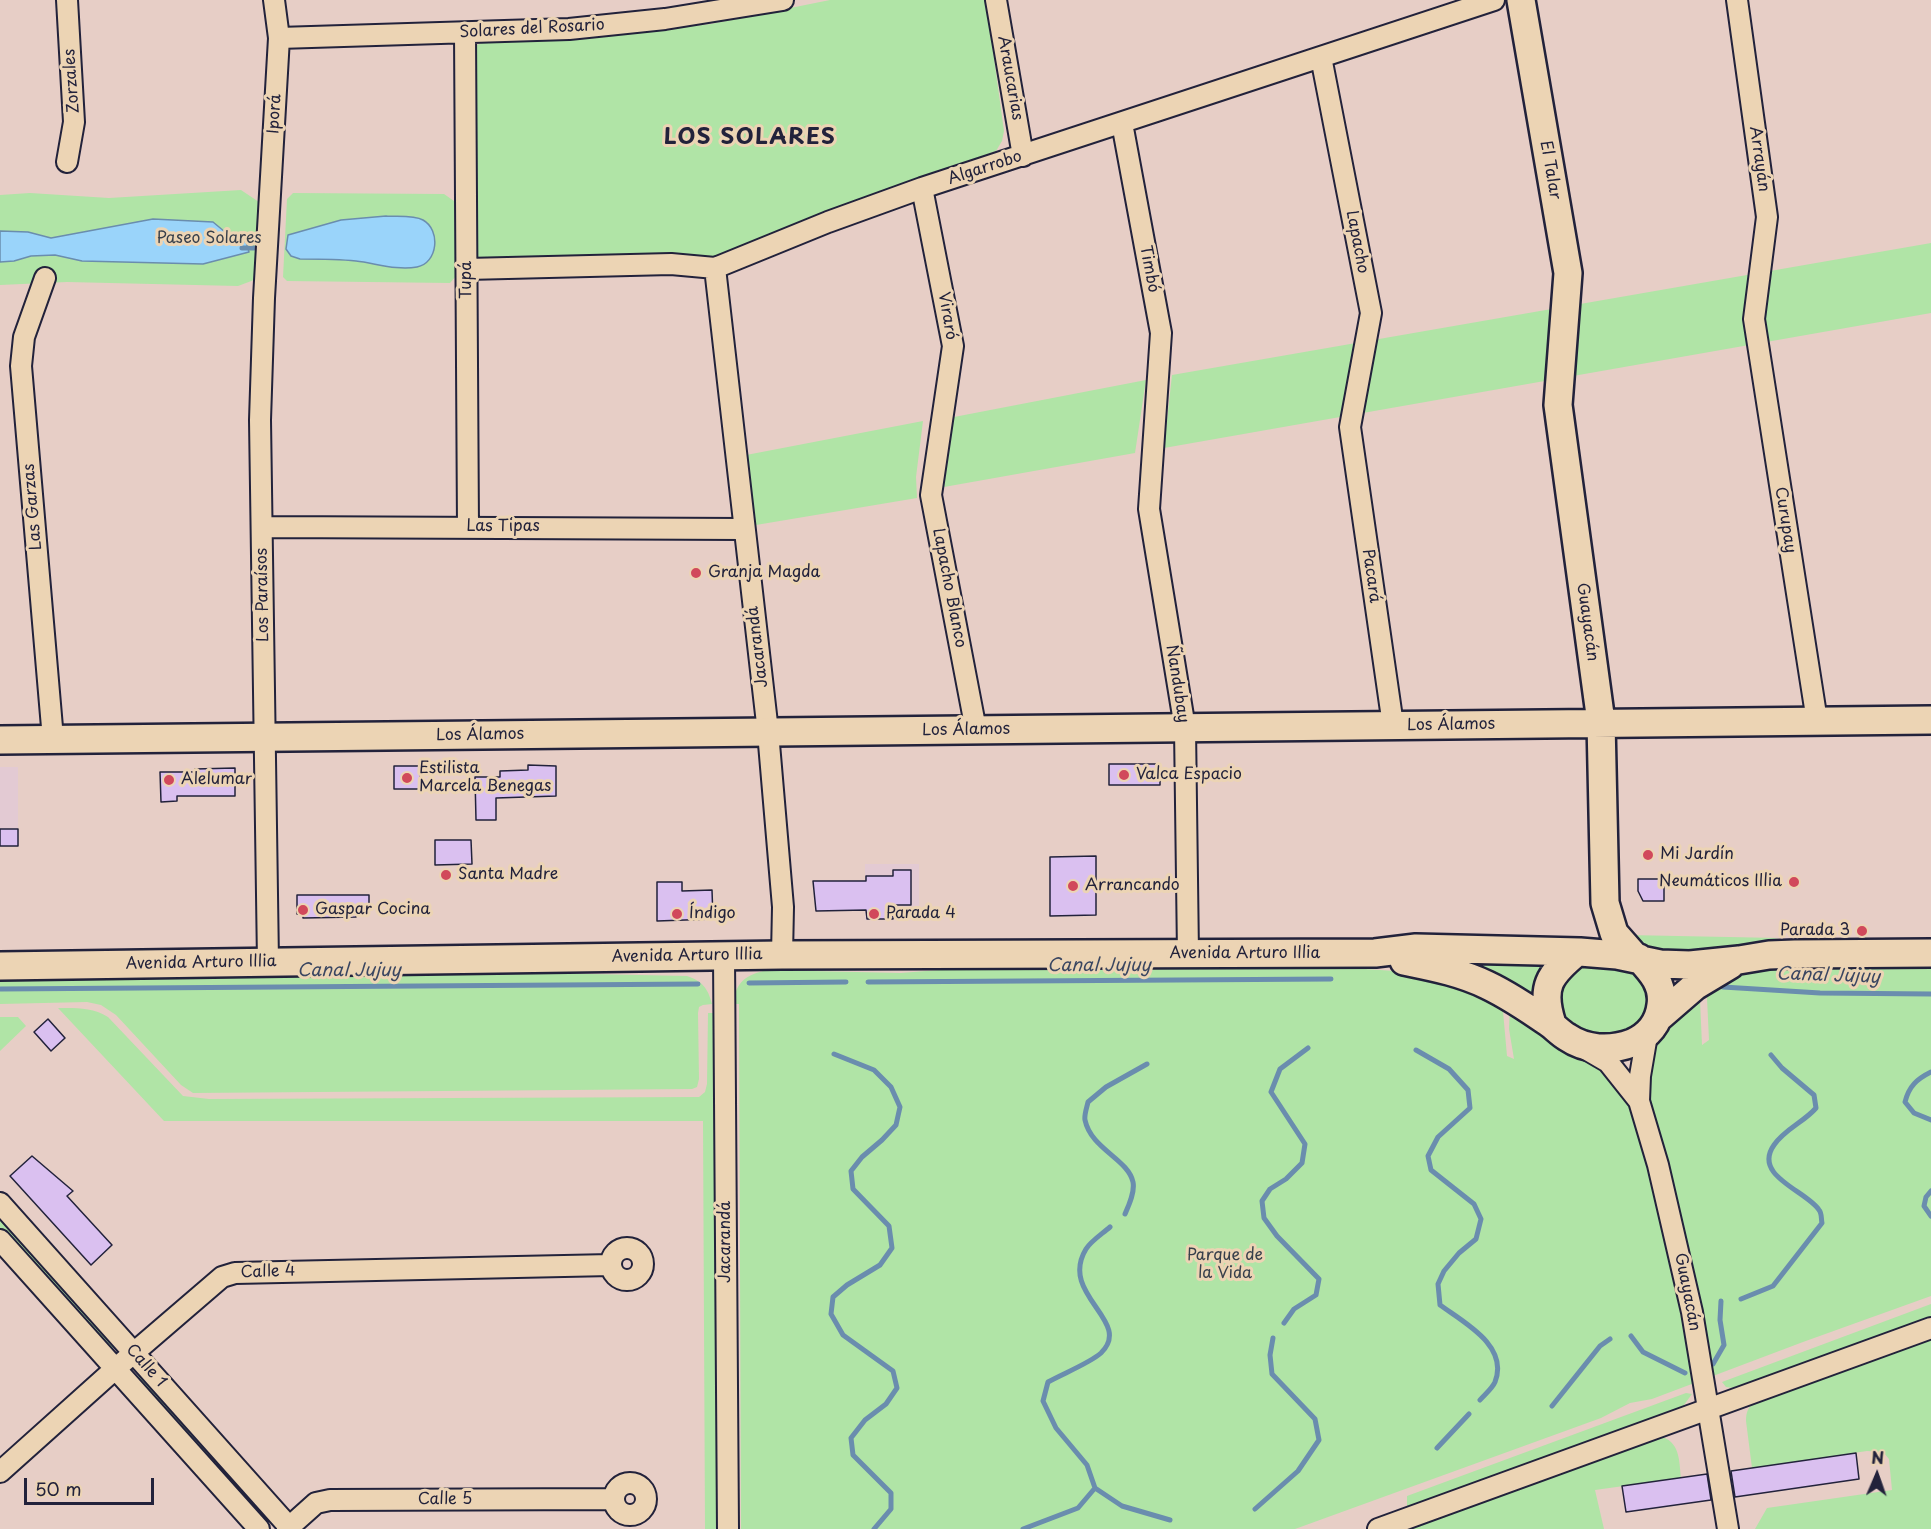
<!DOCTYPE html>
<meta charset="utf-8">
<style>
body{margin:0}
#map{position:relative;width:1931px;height:1529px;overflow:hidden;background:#e7cec6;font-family:"Playpen Sans",sans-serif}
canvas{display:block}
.north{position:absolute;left:1847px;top:1445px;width:60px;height:60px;-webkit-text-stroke:4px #ecd4b4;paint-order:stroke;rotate:2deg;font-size:16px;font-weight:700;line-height:24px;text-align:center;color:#22223b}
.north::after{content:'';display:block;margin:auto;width:21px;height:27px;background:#22223b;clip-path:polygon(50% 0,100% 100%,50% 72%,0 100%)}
.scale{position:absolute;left:24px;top:1478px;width:130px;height:27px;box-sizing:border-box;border:3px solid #22223b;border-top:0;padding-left:8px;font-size:18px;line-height:21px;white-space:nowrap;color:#22223b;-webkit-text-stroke:4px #ecd4b4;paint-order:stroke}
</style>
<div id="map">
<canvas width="1931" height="1529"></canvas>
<div class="north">N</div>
<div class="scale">50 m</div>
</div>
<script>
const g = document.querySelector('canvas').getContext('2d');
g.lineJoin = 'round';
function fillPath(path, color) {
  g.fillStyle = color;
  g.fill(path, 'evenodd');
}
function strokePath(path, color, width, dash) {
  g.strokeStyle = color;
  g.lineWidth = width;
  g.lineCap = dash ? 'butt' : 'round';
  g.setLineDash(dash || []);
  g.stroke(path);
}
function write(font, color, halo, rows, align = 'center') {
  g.font = font + ' "Playpen Sans",sans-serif';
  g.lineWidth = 6;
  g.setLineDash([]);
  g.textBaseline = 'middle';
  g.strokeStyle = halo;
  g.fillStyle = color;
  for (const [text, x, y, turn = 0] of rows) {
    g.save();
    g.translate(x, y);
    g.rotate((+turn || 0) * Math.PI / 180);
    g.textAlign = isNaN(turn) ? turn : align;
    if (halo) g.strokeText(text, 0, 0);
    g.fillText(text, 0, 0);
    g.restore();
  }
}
fillPath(new Path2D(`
 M0,767H18V846H0Z
 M865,864H919V919L865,920Z`), '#e3cad3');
fillPath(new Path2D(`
 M830,0H986L1004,131L1002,141L996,151L732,253L710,259L482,261L476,257L472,56L477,45L486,41L572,39L711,24Z
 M241,190L259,202L254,280L238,286L67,282L0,285V195L30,193L109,198Z
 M293,193L444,194L454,201L456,276L450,283L287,281L283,277L287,199Z
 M1931,243V313L1164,448L1172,375Z
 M1146,380L1135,453L944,487L954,417Z
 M923,421L916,477L917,498L750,526L741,456Z
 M1627,935L1779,938C1729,946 1673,968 1627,935Z
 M1434,954L1548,959L1533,1001Z
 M1233,963L1313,969H1365L1410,972L1502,1000L1507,1056L1514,1059L1509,1029L1510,1004L1599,1063L1624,1090L1677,1015L1697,995L1700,1000L1702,1045L1709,1040L1707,998L1704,990L1752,967L1931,965V1296L1803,1342L1652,1399L1630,1403L1601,1418L1295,1529H741L739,1010V1004H733C736,981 746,975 767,970L901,973L964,968Z
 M1586,964C1621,963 1631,962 1651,994L1648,1013L1632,1029L1620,1035L1583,1034L1562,1020L1558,986L1574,969Z
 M494,972L687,976C702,981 708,988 712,1004L703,1005L699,1007L698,1013L699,1079L697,1087L692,1089L193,1093L181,1085L116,1015L101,1005L87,1002L0,1004V976Z
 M58,1008C76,1008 92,1007 108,1017L183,1096L209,1099L699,1097L705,1092L707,1084L708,1013H715L717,1529H705L703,1121H164Z
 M0,1017H18L26,1026L0,1051Z
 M0,1218L112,1341L114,1347L110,1350L0,1233Z
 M1931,1304V1322L1741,1389L1726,1387L1722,1382Z
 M1931,1336V1529H1755L1767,1508L1892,1490L1889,1459L1883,1452L1867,1451L1752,1468L1746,1421C1746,1411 1749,1406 1756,1400Z
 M139,1375H143L269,1516V1521L266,1523L136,1381Z
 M1686,1393L1692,1394L1681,1409L1407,1512V1496Z
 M1659,1436C1680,1441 1679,1459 1681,1478L1595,1490L1604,1529H1399Z`), '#b0e4a6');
const water = new Path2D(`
 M386,216C396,217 414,215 423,220C441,230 438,263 417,267C397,271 375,263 356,261C337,259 318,259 300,259L291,256L286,249L288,235L341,220Z
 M153,219L213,222L231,237L246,242L249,252L203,264L82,261L55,255L31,256L14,261L0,262V231L28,232L51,238Z`);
fillPath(water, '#9ad4fa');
strokePath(water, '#6a8dae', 1.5);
strokePath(new Path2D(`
 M242,248H254
 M868,982L1331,979
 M749,983L846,982
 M1723,987L1820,993L1931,994
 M0,989L698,984
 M1416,1050L1449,1069L1468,1090L1470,1108L1438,1137L1428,1156L1431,1170L1474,1204L1481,1219L1476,1239L1459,1253L1444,1271L1438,1284L1440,1305C1465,1323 1509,1346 1495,1382C1492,1389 1484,1395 1480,1400
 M834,1054L874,1070L891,1087L900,1107L896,1125L882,1140L862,1157L851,1171L853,1189L889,1226L892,1248L880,1265L847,1285L833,1297L831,1314L843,1335L893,1371L897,1388L886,1404L865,1420L851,1438L853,1455L891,1493V1509L874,1529
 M1931,1072C1917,1079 1909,1086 1905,1102L1914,1113L1931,1120
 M1931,1191L1926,1197L1924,1206L1931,1216
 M1125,1214C1129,1205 1135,1192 1133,1182C1128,1159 1091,1149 1085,1120C1084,1115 1087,1107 1088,1102L1106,1087L1147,1064
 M1741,1299L1773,1286L1822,1223C1821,1219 1822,1213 1819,1210C1807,1191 1752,1176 1774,1145C1785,1129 1804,1122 1816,1108L1814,1095L1782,1068L1771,1055
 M1284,1323L1294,1309L1316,1295L1319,1279L1277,1236L1264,1218L1262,1201L1270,1189L1286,1179L1302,1163L1305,1144L1271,1092L1280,1069L1308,1048
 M1631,1336L1643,1352L1685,1373
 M1713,1364L1724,1345L1720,1320L1721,1301
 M1552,1406L1600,1346L1610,1339
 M1437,1448L1469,1414
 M1095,1488L1122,1506L1170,1520
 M1255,1509L1298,1471L1319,1440L1315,1419L1272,1374L1270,1355L1273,1338
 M1023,1529L1078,1508L1095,1488L1087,1465L1056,1428L1043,1401L1048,1382C1062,1374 1090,1363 1101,1353C1134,1321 1058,1295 1086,1249C1091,1241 1102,1234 1110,1227`), '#6a8dae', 5);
const building = new Path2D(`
 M1109,764H1160V785H1109Z
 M528,765L556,766V796L496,798V820H476L475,777H500V771L528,770Z
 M394,766H420V789H394Z
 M235,768V796H177V801L161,802L160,772H195V769Z
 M0,829H18V846H0Z
 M435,840H471L472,864L435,865Z
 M1096,856V915L1050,916V857Z
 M893,870H911V905H893V919H867L866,910L816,911L813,881H866V876H893Z
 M1638,879H1664V901H1643L1638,891Z
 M657,882H682V891L712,890L713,919L657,921Z
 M297,895H369V914H356V917L303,918V914H297Z
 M48,1019L65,1038L51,1051L34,1032Z
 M32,1156L73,1191L67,1196L112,1245L91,1265L10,1176Z
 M1856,1453L1859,1479L1735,1497L1731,1471Z
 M1707,1474L1711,1500L1626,1512L1622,1486Z`);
fillPath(building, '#dac0f0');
strokePath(building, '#22223b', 1.5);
const street = new Path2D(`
 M67,0L74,122L67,162
 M996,0L1023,156
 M1737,0L1767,217L1754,319L1817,721
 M465,33L468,527
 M279,38L569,29L665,19L783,0
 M1321,57L1371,313L1350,427L1393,725
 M1122,123L1161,333L1149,509L1185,728L1188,954
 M922,188L953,346L931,495L976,730
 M715,268L768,732L783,907L782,955
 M467,269L671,264L715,268L828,222L922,188L1494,0
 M45,278L24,337L21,366L53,739
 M262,527L744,529
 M724,956L728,1529
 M268,962L260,420L264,298L279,38L274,0
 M1647,1035L1640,1076L1639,1101L1658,1165L1692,1312L1728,1529
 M1584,1048L1608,1062L1639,1101
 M0,1203L291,1529
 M0,1240L259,1529
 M611 1264a16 16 0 1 1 32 0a16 16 0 1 1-32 0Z
 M0,1472L115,1369L222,1277L235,1273L611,1265
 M614 1499a16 16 0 1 1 32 0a16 16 0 1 1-32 0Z
 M287,1529L316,1503L330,1500L614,1499
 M1378,1529L1931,1328`);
const secondary = new Path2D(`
 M1521,0L1568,273L1558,405L1601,722L1605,903L1614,933L1636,958
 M0,740L1931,720
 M1404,961C1433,967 1460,972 1487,985C1508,995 1529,1009 1549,1023C1555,1027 1560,1033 1567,1037C1586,1050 1610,1051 1632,1043C1648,1036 1659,1023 1661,1005C1664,985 1652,972 1639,958
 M0,966L782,955L1375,953L1416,948L1580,952L1617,955L1660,964L1690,965L1739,960L1769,955L1795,954L1931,953
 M1658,1018L1695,986L1730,965
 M1552,1024C1540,987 1549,975 1577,952`);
strokePath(street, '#22223b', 24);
strokePath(secondary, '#22223b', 32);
strokePath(street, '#ecd4b4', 20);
strokePath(secondary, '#ecd4b4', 27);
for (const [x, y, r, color] of [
 [696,573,6,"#d1495b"],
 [1124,775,6,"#d1495b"],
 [407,778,6,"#d1495b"],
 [169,780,6,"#d1495b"],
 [1648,855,6,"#d1495b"],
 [446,875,6,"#d1495b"],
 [1794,882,6,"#d1495b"],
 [1073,886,6,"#d1495b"],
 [303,910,6,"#d1495b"],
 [677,914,6,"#d1495b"],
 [874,914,6,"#d1495b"],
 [1862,931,6,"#d1495b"]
]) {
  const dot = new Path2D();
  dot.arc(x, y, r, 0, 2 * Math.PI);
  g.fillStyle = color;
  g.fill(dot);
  strokePath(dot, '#ecd4b4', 2);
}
write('16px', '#22223b', '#ecd4b4', [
 ["Solares del Rosario",532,29,-3],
 ["Araucarias",1010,78,80],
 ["Zorzales",72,81,-94],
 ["Iporá",275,114,-87],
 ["Arrayán",1759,159,82],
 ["Algarrobo",985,168,-18],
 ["El Talar",1550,170,80],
 ["Lapacho",1357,242,79],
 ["Timbó",1149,269,79],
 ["Tupá",467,280,-90],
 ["Viraró",947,316,80],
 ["Las Garzas",33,507,-95],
 ["Curupay",1785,520,81],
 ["Las Tipas",503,527],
 ["Pacará",1371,576,82],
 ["Lapacho Blanco",949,588,79],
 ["Los Paraísos",263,595,-91],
 ["Guayacán",1587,622,82],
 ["Jacarandá",758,647,-97],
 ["Ñandubay",1177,684,81],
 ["Los Álamos",1451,725,-1],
 ["Los Álamos",966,730,-1],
 ["Los Álamos",480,735,-1],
 ["Avenida Arturo Illia",1245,954],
 ["Avenida Arturo Illia",687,956,-1],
 ["Avenida Arturo Illia",201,963,-1],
 ["Jacarandá",726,1242,-90],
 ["Calle 4",268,1272,-2],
 ["Guayacán",1687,1292,79],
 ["Calle 1",146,1366,48],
 ["Calle 5",445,1500]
]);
write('16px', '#373f4b', '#ecd4b4', [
 ["Paseo Solares",209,239],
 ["Parque de",1225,1256],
 ["la Vida",1225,1274]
]);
write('16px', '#22223b', '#ecd4b4', [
 ["Granja Magda",708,573],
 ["Estilista",419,769],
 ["Marcela Benegas",419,787],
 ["Valca Espacio",1136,775],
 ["Alelumar",181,780],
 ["Mi Jardín",1660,855],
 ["Santa Madre",458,875],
 ["Neumáticos Illia",1782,882,"right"],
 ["Arrancando",1085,886],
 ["Gaspar Cocina",315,910],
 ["Índigo",689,914],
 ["Parada 4",886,914],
 ["Parada 3",1850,931,"right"]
], 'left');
write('italic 18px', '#3a4661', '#ecd4b4', [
 ["Canal Jujuy",1099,966],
 ["Canal Jujuy",349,971],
 ["Canal Jujuy",1828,976,2]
]);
g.letterSpacing = '1.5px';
write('bold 22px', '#22223b', '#ecd4b4', [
 ["LOS SOLARES",750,138]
]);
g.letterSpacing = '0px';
</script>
